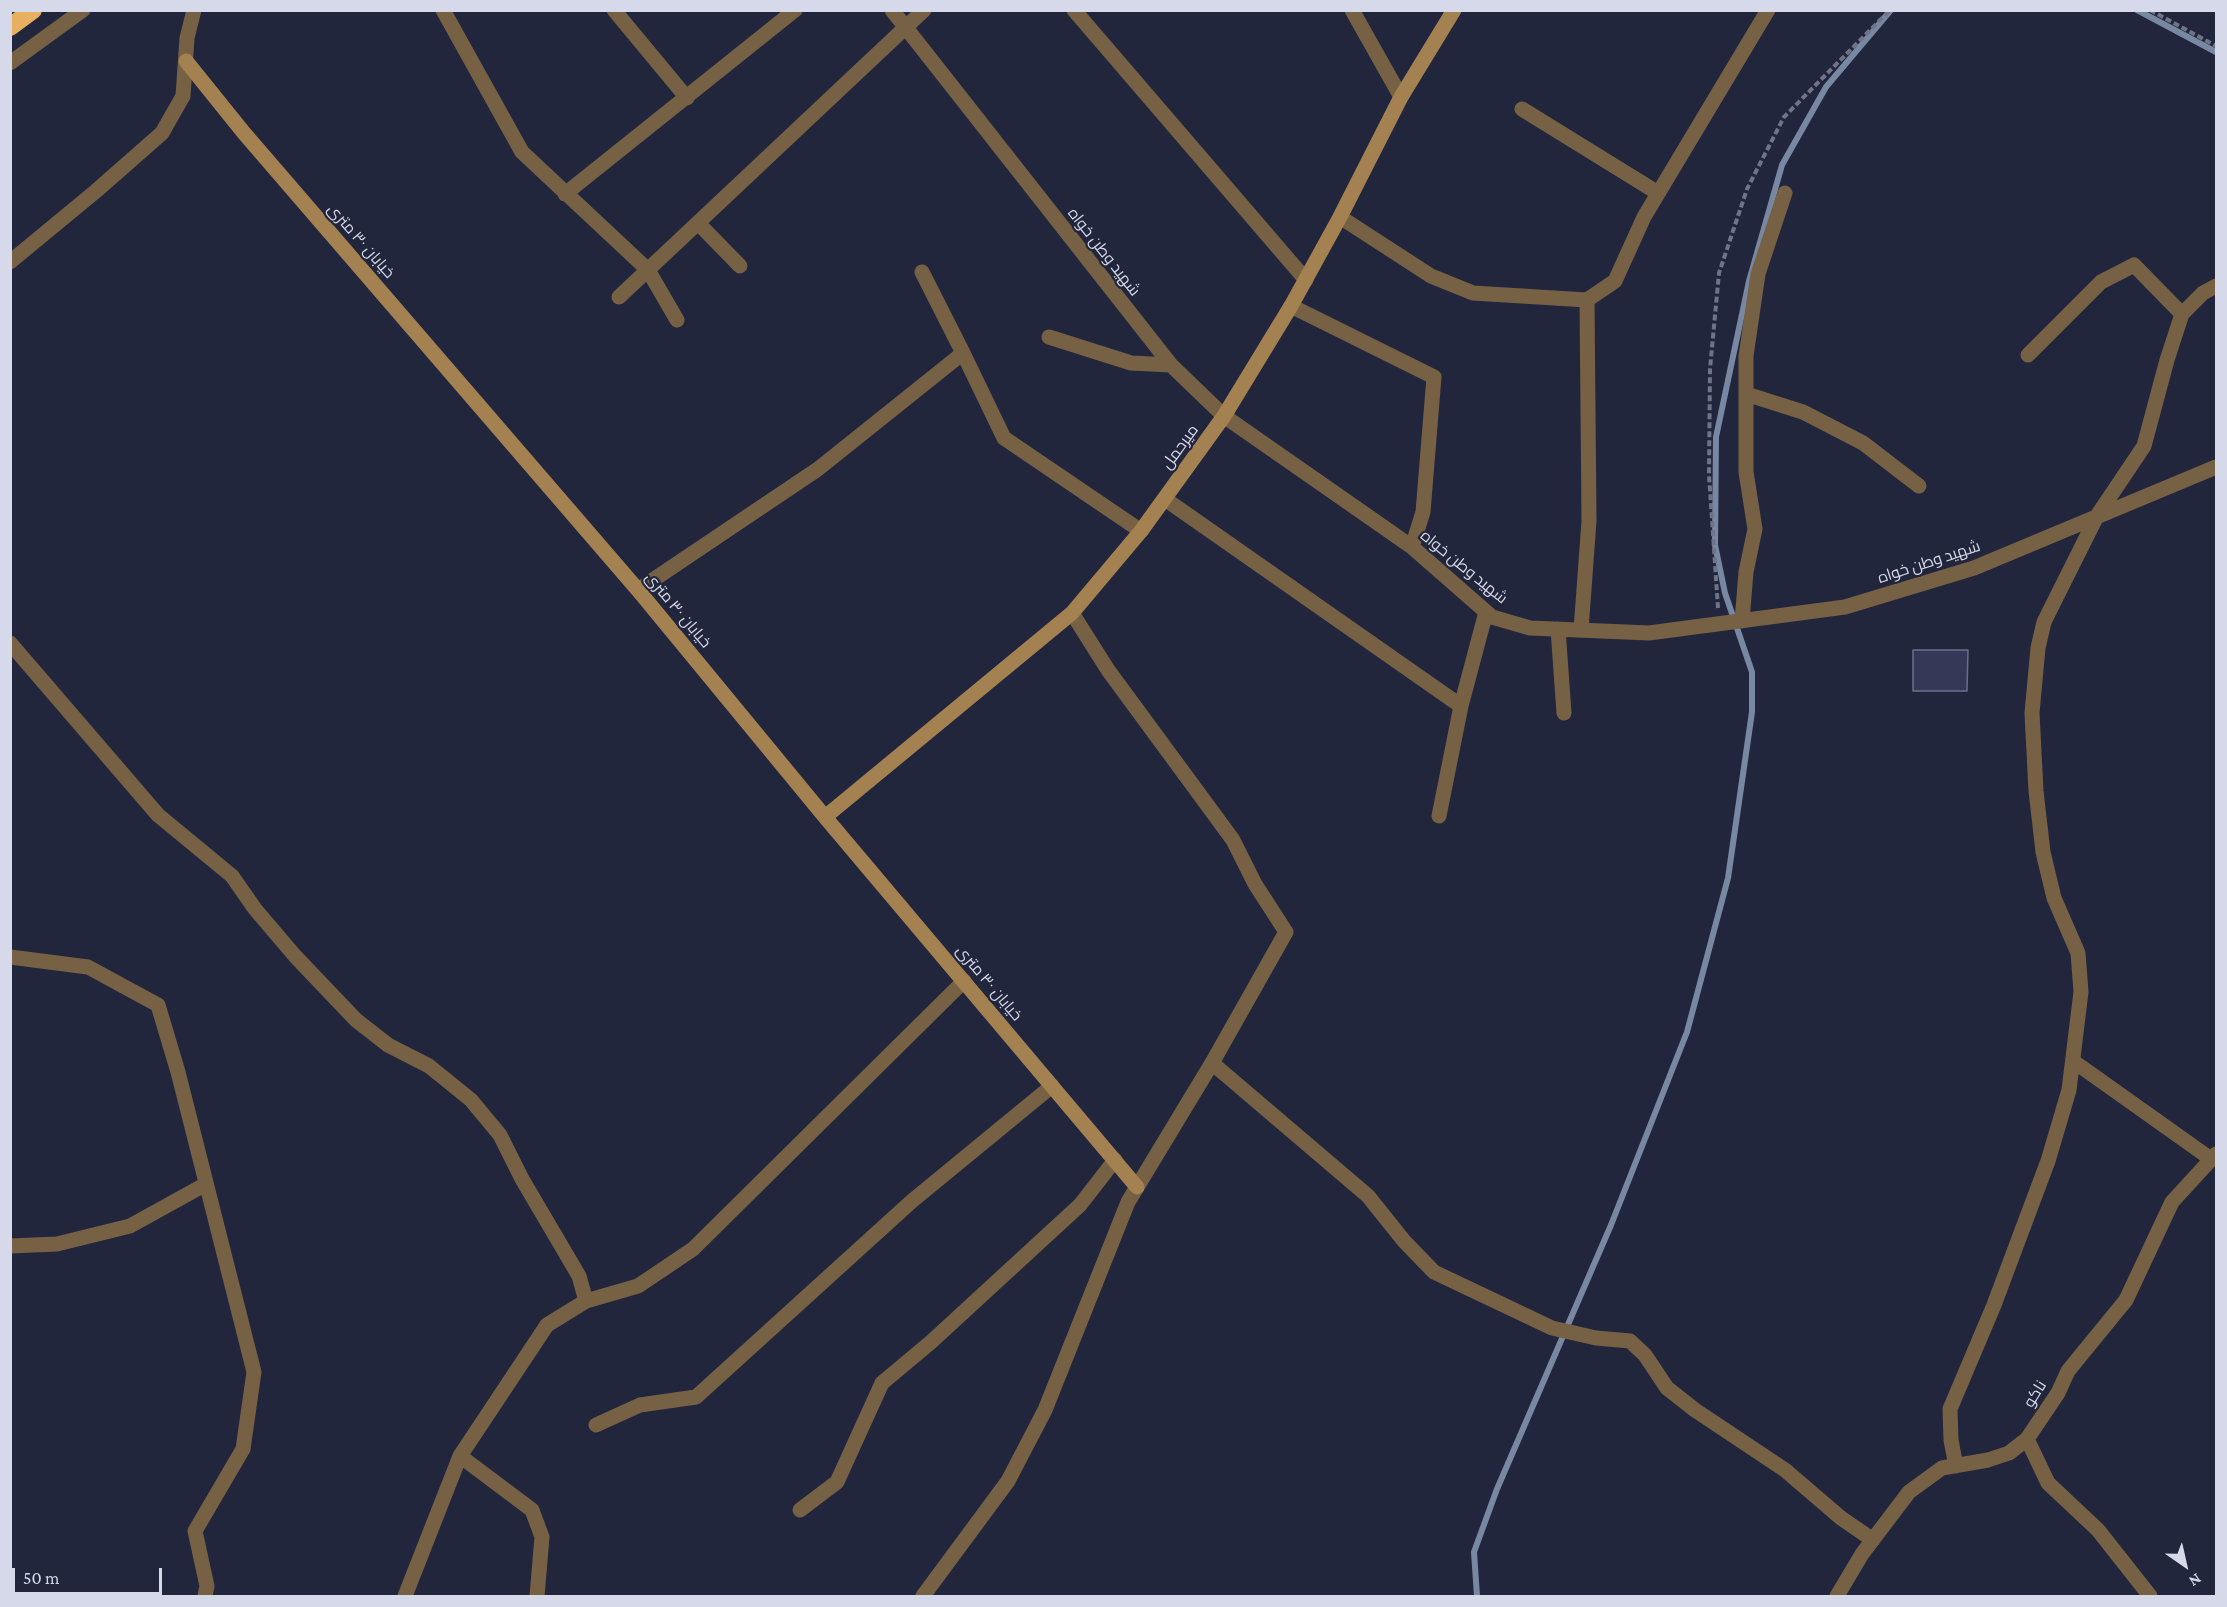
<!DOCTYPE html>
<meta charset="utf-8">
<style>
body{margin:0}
#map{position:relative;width:2227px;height:1607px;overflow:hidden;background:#22263d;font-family:"Crimson Pro",serif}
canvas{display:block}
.frame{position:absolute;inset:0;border:12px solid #d5d9e9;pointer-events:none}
.north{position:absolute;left:2155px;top:1535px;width:60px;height:60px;-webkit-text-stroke:4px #22263d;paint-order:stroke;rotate:146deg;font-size:16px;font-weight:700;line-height:24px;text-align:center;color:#d5d9e9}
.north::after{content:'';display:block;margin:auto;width:21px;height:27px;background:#d5d9e9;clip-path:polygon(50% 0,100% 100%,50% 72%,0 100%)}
.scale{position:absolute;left:12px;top:1568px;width:150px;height:27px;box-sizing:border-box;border:3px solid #d5d9e9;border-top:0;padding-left:8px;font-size:18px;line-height:21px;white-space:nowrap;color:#d5d9e9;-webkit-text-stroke:4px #22263d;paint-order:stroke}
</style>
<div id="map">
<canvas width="2227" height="1607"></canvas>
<div class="frame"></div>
<div class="north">N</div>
<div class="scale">50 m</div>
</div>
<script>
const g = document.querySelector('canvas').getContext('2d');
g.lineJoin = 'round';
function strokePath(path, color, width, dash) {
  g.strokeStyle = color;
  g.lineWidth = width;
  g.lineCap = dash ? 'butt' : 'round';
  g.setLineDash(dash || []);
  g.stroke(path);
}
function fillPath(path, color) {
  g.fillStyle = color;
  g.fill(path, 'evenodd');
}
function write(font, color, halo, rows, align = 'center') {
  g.font = font + ' "Crimson Pro",Cairo,serif';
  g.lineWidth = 4.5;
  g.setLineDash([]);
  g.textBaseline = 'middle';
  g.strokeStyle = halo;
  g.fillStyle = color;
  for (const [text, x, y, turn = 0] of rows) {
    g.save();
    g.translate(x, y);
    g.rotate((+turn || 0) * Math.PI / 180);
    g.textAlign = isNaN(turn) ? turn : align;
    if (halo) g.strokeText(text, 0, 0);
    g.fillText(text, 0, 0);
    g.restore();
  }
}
strokePath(new Path2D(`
 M2137,10L2216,52
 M1477,1596L1474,1552L1497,1489L1611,1225L1687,1032L1728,878L1752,712V672L1725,593L1715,545L1716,437L1749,281L1782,165L1826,87L1891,10`), '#7988a2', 6);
const building = new Path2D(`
 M1913,650H1968L1967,691H1913Z`);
fillPath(building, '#343958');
strokePath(building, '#6a6f8b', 1.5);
strokePath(new Path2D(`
 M2150,10L2216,46
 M1718,608L1709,475L1710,369L1719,273L1747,189L1784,117L1890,10`), '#707488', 4, [6, 3]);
strokePath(new Path2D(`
 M443,10L522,152L648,270L677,320
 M614,10L687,98
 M892,10L1171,365L1224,416L1412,547L1492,617L1530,628L1649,633L1845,607L1974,568L2216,467
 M1074,10L1306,280
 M1352,10L1401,97
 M10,63L83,10
 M1522,109L1658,193
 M565,194L795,10
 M1340,217L1431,276L1473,293L1587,300L1589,521L1581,630
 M698,223L740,266
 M10,262L96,191L162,133L183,96L187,38L194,10
 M619,297L924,10
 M1587,300L1615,281L1644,217L1768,10
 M1291,306L1434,377L1423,512L1412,547
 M1049,337L1131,363L1171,365
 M963,353L1004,438L1141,531
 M2028,355L2101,282L2134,265L2182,314
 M1746,394L1803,412L1863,443L1919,486
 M1165,499L1461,706
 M638,590L818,469L963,353L922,272
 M1742,621L1746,572L1755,529L1746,472V356L1758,274L1785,193
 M1558,629L1564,713
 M10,643L158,815L232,876L255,909L295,956L356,1020L388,1045L429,1066L471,1100L500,1135L522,1179L579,1276L586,1301
 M1439,816L1461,706L1486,612
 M10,957L88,967L158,1005L178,1072L254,1372L243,1449L195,1531L207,1586L205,1596
 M2073,1061L2211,1159
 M1212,1063L1368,1196L1404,1241L1434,1272L1552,1328L1596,1338L1630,1341L1645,1355L1667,1388L1695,1410L1785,1470L1841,1518L1873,1540
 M10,1246L57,1244L130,1226L206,1184
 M596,1425L640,1405L696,1397L912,1201L1052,1086
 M2027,1439L2048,1483L2098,1530L2150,1596
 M460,1456L532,1510L542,1537L537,1596
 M1956,1466L1951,1440L1950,1409L1994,1305L2048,1161L2069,1090L2081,992L2078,953L2054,898L2043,852L2036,791L2032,713L2038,648L2044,622L2097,516L2144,446L2167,360L2182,314L2203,293L2216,286
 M800,1510L837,1482L882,1383L931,1342L1080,1205L1115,1160
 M405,1596L460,1456L547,1325L586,1301L638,1286L693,1249L964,981
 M923,1596L1008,1481L1045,1410L1128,1202L1212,1063L1286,932L1255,884L1233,840L1108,670L1072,613
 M1837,1596L1862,1554L1909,1492L1942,1468L1988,1460L2009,1453L2027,1439L2058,1393L2068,1371L2126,1300L2172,1202L2216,1154`), '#776144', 15);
strokePath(new Path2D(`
 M186,61L244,133L638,590L825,817L1137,1187
 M825,817L1072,613L1141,531L1224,416L1291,306L1340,217L1401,97L1454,10`), '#a48150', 15);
strokePath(new Path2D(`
 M10,27L33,10`), '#e7b061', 18);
write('16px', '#d5d9e9', '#22263d', [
 ["خیابان ۳۰ متری",361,241,49],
 ["شهید وطن خواه",1104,252,52],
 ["میرحمل",1180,447,-54],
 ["شهید وطن خواه",1929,562,-18],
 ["شهید وطن خواه",1464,567,39],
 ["خیابان ۳۰ متری",678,610,50],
 ["خیابان ۳۰ متری",989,983,50],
 ["ناکو",2035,1394,-58]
]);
</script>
